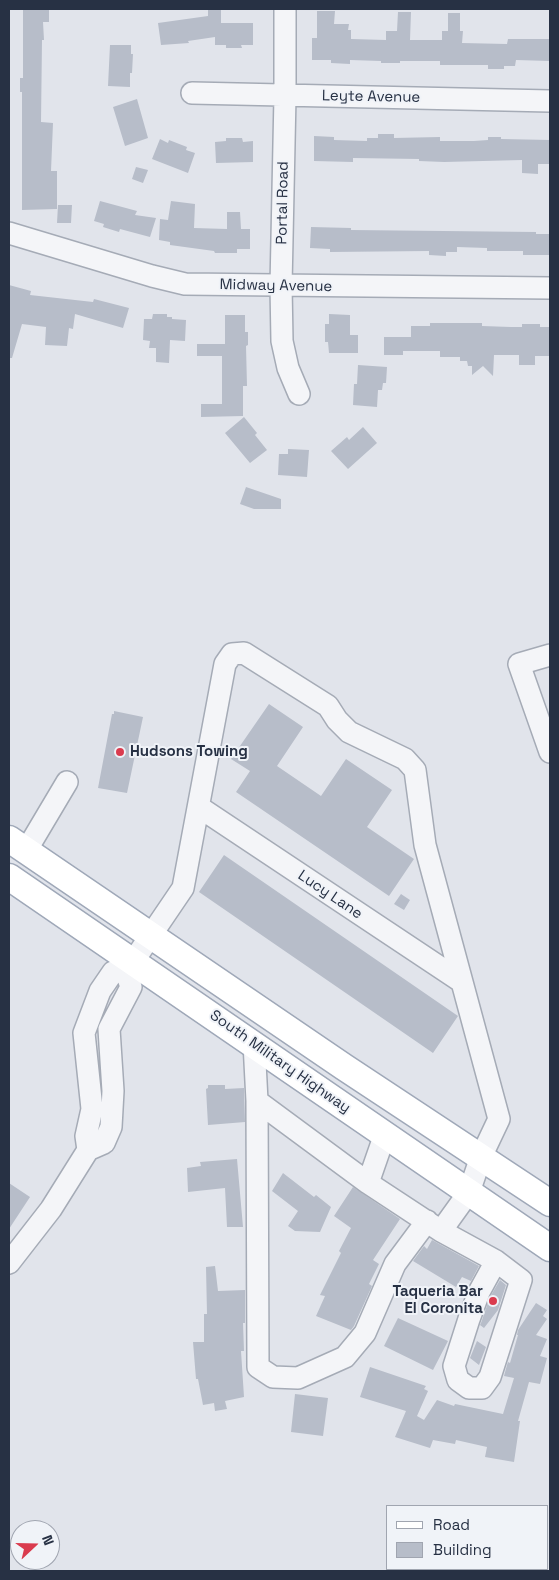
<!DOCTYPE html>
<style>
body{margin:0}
#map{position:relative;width:559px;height:1580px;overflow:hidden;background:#e1e4eb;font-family:"Space Grotesk",sans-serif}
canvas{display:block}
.frame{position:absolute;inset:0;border:10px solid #273144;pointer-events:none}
.legend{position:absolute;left:386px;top:1505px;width:162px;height:65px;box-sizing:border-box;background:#f0f3f8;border:1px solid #a0a5b0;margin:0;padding:6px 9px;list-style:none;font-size:15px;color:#273144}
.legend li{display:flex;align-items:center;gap:10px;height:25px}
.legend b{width:25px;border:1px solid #a0a5b0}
.north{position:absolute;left:10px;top:1520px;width:50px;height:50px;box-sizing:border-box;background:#f0f3f8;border:1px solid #a0a5b0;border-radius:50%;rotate:69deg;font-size:14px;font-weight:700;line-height:20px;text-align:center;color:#273144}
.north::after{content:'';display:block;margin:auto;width:18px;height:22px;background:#da3b4e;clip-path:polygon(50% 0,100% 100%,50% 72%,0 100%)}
</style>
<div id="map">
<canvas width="559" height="1580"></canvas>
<div class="frame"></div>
<ul class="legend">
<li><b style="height:6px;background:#fff"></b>Road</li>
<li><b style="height:14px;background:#b7bdc9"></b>Building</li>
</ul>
<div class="north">N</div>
</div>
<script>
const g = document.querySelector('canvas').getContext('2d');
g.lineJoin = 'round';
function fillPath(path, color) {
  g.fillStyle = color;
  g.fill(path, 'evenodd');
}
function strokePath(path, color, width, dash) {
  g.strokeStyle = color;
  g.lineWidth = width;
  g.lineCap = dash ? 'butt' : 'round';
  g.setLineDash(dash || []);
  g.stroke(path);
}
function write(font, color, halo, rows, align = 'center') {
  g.font = font + ' "Space Grotesk",sans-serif';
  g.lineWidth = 4;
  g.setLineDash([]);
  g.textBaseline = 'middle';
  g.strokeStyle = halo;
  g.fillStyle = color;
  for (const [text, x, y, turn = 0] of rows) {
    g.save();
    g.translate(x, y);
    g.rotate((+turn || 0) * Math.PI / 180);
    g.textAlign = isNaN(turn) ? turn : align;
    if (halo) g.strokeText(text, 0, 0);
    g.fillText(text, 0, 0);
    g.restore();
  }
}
fillPath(new Path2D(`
 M23,9H49V22H43L44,40H42L41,122L53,123L51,171H57V209L22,210V92H20V78H23Z
 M208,9H221V23H253V45H241L242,48H226V45H215V37L188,41L189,43L161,45L158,23L208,16Z
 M317,11H335L334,24H349L348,30H351V39L386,40V31H397L398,12H411L410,40H442V31H448V13H460V31H463L462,43L507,44L508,39H550V61L516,60L515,66H504V69H488V65H440V61H400V63H381V61L350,60V64L331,63V60H312V38H317Z
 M110,45H131V54H133L132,73H130V87L108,86Z
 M137,99L148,138L125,146L113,107Z
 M378,134H394V138L440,137V141H474L488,140V137H501V139L550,140V164H538V174L522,173V160L444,162L419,161V159L353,158V162L314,161V136L334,137V140L367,141V138H378Z
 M226,138H242L243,142L253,141V162L216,163L215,142L226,141Z
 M160,139L168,143L169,140L187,147L186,150L195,153L188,173L152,159Z
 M136,167L148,170L143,183L132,179Z
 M100,201L137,211L135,215L156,218L150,237L120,229L119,232L103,227L104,224L94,221Z
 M171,201L195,204L194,228L227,229V212H240L241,229H250V249H237V253H215L214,251L170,245V242L159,240L160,219L168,220Z
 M58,205H72L71,223H57Z
 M311,227L351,228V230L536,232V234H550V255H523V251H487V248L457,247V252H446V256L429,255V251L330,252V249L310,248Z
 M9,285L31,291L30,295L93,302L94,299L129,308L123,328L75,314L73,329L69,328L67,346L45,345L46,327L22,324L12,358H9Z
 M153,314H167V317H172V319L186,320L185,341L170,340L169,363L156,362V348H149L150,341L143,340L144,319H152Z
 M329,314L350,315V335H358V353H329L328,342H325V324H329Z
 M225,315H245V332H248V345L246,346L247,386H243V416L201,417V404H222V356H197V344H225Z
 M430,323H482V326L511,327H522V324H540V327H550V356H535V365H519V355H494L493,376L483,366L472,375V366H468L467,361H460V357H440V351H403V355H384V337H411V326H430Z
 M358,365L387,367L386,383H383L382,390H378L377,407L353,405L354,384H357Z
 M244,417L257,433L255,435L267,450L250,463L225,433Z
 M363,427L377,443L348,469L331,451L347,437L349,440Z
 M288,449L309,450L307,477L278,475L279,454H288Z
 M246,487L281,499V509H254L240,504Z
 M269,704L303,727L277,766L321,796L346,759L392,790L367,827L414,859L389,896L236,792L250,771L231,759Z
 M114,711L143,717L127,793L98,788L112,714H114Z
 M224,855L458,1016L433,1053L199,892Z
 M401,894L410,900L404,910L394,904Z
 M208,1085H225V1089L244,1088L245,1122L208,1125L206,1089L208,1088Z
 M237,1159L243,1227H227L225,1188L188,1192L187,1168L201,1166L200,1162Z
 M283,1173L314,1197L316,1195L331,1207L320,1232L295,1231L288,1226L298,1211L272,1191Z
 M9,1183L30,1197L9,1229Z
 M353,1187L400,1219L373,1260L379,1264L369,1284L372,1286L354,1326L351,1330L316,1316L325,1296L320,1295L341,1253L339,1251L351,1228L334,1216Z
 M432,1240L479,1266L471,1281L462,1277L456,1287L413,1261L424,1246L427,1249Z
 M215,1266L218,1291L245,1290V1323H243L244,1351H241L244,1397L225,1401L227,1409L215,1411L214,1403L203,1405L198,1379H196L193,1342H204V1314H207L206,1267Z
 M500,1280L506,1285L498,1310L484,1328L480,1325L481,1323L490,1297Z
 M536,1303L547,1310L543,1316L547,1319L536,1335L547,1339L540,1356L547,1358L540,1384L529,1382L518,1421H520L514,1462L485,1457L487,1447L456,1440L455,1444L433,1440L430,1448L395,1437L406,1411L360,1397L370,1367L426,1386L424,1389L428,1391L417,1416L424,1420L437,1400L454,1406L455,1404L503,1414L514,1378L504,1376L507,1365L508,1362L510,1363L518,1335H517L518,1330Z
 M398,1318L448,1341L433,1370L384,1346Z
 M477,1341L486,1347L479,1365L470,1358Z
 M295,1394L328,1398L323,1436L291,1432Z`), '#b7bdc9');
const minor = new Path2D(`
 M285,9V96L281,286L282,341L288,368L299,394
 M192,93L550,101
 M9,233L152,276L185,284L550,288
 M550,655L519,664L550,752
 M199,807L462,982
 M26,851L67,782
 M126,972L183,888L225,664L232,654L244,653L328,706L337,720L349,732L405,759L415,770L425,845L499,1119L481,1157L469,1192L441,1231
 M254,1043L257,1101L258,1367L273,1377L298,1378L345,1357L365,1333L395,1264L427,1221
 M257,1101L368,1183L441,1231L496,1261L521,1280L490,1377L482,1388H469L458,1380L454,1366L469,1319L479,1292L496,1261
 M88,1150L86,1136L92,1109L84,1033L100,991L113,972H126
 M368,1183L385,1134
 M9,1263L51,1209L88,1150L104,1143L111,1127L113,1091L109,1029L131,987L126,972`);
const major = new Path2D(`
 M9,839L344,1067L550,1203
 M9,877L550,1248`);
strokePath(minor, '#a5abb6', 24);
strokePath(major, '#9fa8b8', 29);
strokePath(minor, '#f4f5f8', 21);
strokePath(major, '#fff', 26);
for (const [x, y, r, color] of [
 [120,752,5,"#da3b4e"],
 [493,1301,5,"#da3b4e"]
]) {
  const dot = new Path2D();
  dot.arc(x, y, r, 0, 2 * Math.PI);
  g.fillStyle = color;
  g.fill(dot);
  strokePath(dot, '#f0f3f8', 2);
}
write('15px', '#273144', '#f0f3f8', [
 ["Leyte Avenue",371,97,1],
 ["Portal Road",283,203,-89],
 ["Midway Avenue",276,286,1],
 ["Lucy Lane",330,895,34],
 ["South Military Highway",280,1062,35]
]);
write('bold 15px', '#273144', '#f0f3f8', [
 ["Hudsons Towing",130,752],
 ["Taqueria Bar",483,1292,"right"],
 ["El Coronita",483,1309,"right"]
], 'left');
</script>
